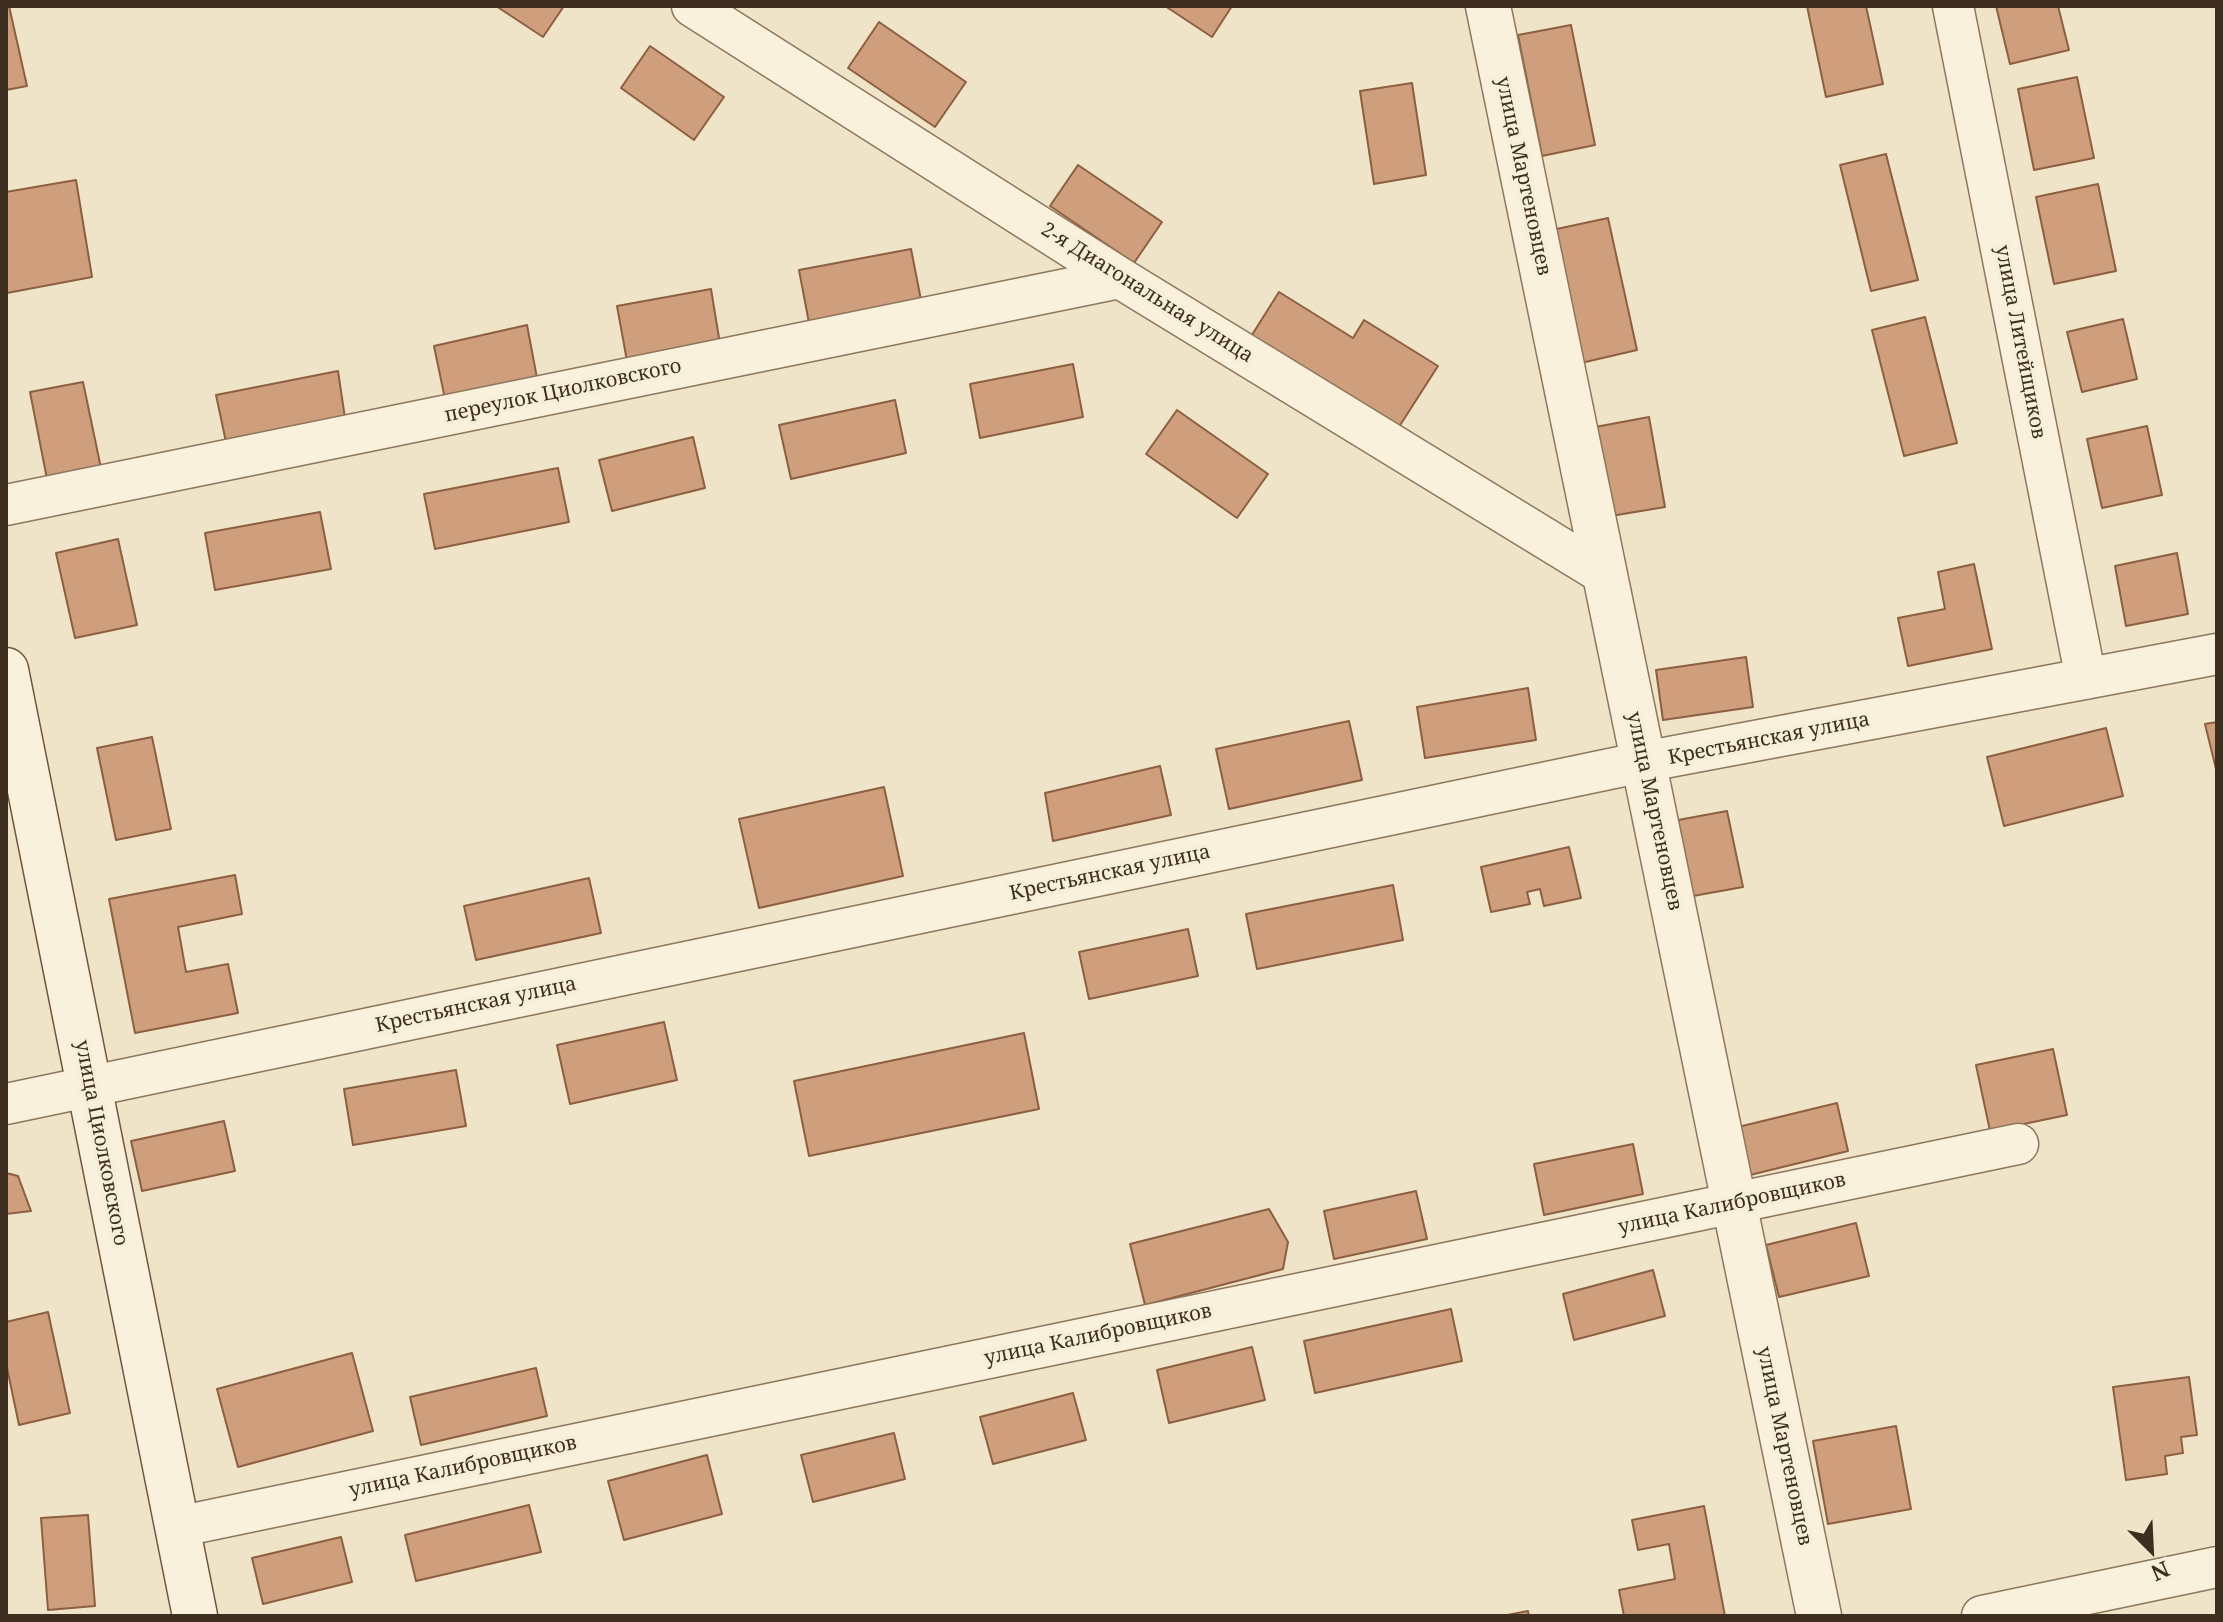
<!DOCTYPE html>
<meta charset="utf-8">
<style>
body{margin:0}
#map{position:relative;width:2223px;height:1622px;overflow:hidden;background:#f0e4c8;font-family:"Noto Serif",serif}
canvas{display:block}
.frame{position:absolute;inset:0;border:8px solid #3d2e20;pointer-events:none}
.north{position:absolute;left:2111px;top:1510px;width:80px;height:80px;-webkit-text-stroke:6px #f7eed8;paint-order:stroke;rotate:156deg;font-size:22px;font-weight:700;line-height:32px;text-align:center;color:#3d2e20}
.north::after{content:'';display:block;margin:auto;width:28px;height:36px;background:#3d2e20;clip-path:polygon(50% 0,100% 100%,50% 72%,0 100%)}
</style>
<div id="map">
<canvas width="2223" height="1622"></canvas>
<div class="frame"></div>
<div class="north">N</div>
</div>
<script>
const g = document.querySelector('canvas').getContext('2d');
g.lineJoin = 'round';
function fillPath(path, color) {
  g.fillStyle = color;
  g.fill(path, 'evenodd');
}
function strokePath(path, color, width, dash) {
  g.strokeStyle = color;
  g.lineWidth = width;
  g.lineCap = dash ? 'butt' : 'round';
  g.setLineDash(dash || []);
  g.stroke(path);
}
function write(font, color, halo, rows, align = 'center') {
  g.font = font + ' "Noto Serif",serif';
  g.lineWidth = 7;
  g.setLineDash([]);
  g.textBaseline = 'middle';
  g.strokeStyle = halo;
  g.fillStyle = color;
  for (const [text, x, y, turn = 0] of rows) {
    g.save();
    g.translate(x, y);
    g.rotate((+turn || 0) * Math.PI / 180);
    g.textAlign = isNaN(turn) ? turn : align;
    if (halo) g.strokeText(text, 0, 0);
    g.fillText(text, 0, 0);
    g.restore();
  }
}
const building = new Path2D(`
 M6,6H9L27,86L6,90Z
 M496,6H564L543,37Z
 M1165,6H1232L1212,37Z
 M1807,6H1866L1883,84L1826,97Z
 M1996,6H2058L2069,50L2010,64Z
 M879,22L966,82L935,127L848,68Z
 M1571,25L1595,145L1542,156L1518,35Z
 M650,46L724,97L694,140L621,88Z
 M2077,77L2094,158L2034,170L2018,89Z
 M1412,83L1426,175L1374,184L1360,91Z
 M1886,154L1918,280L1871,291L1840,165Z
 M1078,165L1162,222L1134,263L1050,206Z
 M76,180L92,277L7,293L6,192Z
 M2098,184L2116,271L2054,284L2036,197Z
 M1608,218L1637,350L1581,363L1552,230Z
 M911,249L921,300L809,323L799,270Z
 M711,289L720,344L627,361L617,306Z
 M1279,292L1353,338L1364,320L1438,366L1397,430L1250,338Z
 M1925,317L1957,443L1904,456L1872,330Z
 M2123,319L2137,379L2082,392L2067,332Z
 M527,325L537,378L445,399L434,346Z
 M1073,364L1083,417L980,438L970,384Z
 M338,371L345,418L226,442L216,395Z
 M83,382L102,473L48,484L30,392Z
 M895,400L906,453L791,479L779,425Z
 M1177,410L1268,474L1237,518L1146,454Z
 M1649,417L1665,507L1605,517L1590,428Z
 M2147,426L2162,495L2102,508L2087,439Z
 M693,437L705,488L612,511L599,460Z
 M558,468L569,522L435,549L424,494Z
 M320,512L331,569L215,590L205,533Z
 M118,539L137,625L75,638L56,553Z
 M2177,553L2188,614L2126,626L2115,566Z
 M1974,564L1992,649L1908,666L1898,618L1945,609L1938,572Z
 M1746,657L1753,707L1663,720L1656,670Z
 M1528,688L1536,740L1425,758L1417,707Z
 M1349,721L1362,780L1229,809L1216,749Z
 M2217,722V773L2205,724Z
 M2106,728L2123,796L2004,826L1987,757Z
 M152,737L171,829L116,840L97,748Z
 M1160,766L1171,815L1053,841L1045,793Z
 M884,787L903,876L759,908L739,819Z
 M1727,811L1743,887L1693,896L1678,820Z
 M1569,847L1581,898L1544,906L1540,889L1527,892L1530,904L1491,912L1481,867Z
 M235,875L242,914L178,927L186,972L228,964L238,1013L135,1033L109,899Z
 M589,878L601,933L476,960L464,906Z
 M1393,885L1403,940L1257,969L1246,914Z
 M1188,929L1198,976L1089,999L1079,952Z
 M664,1022L677,1080L570,1104L557,1045Z
 M1024,1033L1039,1109L809,1156L794,1081Z
 M2053,1049L2067,1115L1990,1131L1976,1065Z
 M456,1070L466,1126L353,1145L344,1089Z
 M1837,1103L1848,1151L1750,1175L1738,1127Z
 M224,1121L235,1171L142,1191L131,1141Z
 M1633,1144L1643,1194L1544,1215L1534,1164Z
 M6,1173L18,1176L31,1211L6,1214Z
 M1416,1191L1427,1239L1334,1259L1324,1211Z
 M1269,1209L1288,1242L1283,1269L1145,1305L1130,1244Z
 M1856,1223L1869,1276L1779,1297L1766,1245Z
 M1653,1270L1665,1316L1574,1340L1563,1294Z
 M1451,1309L1462,1361L1315,1393L1304,1341Z
 M48,1312L70,1413L19,1425L6,1363V1322Z
 M1252,1347L1265,1400L1169,1423L1157,1370Z
 M352,1353L373,1431L238,1467L217,1389Z
 M536,1368L547,1416L421,1445L410,1397Z
 M2189,1377L2197,1435L2181,1437L2183,1453L2165,1456L2167,1474L2126,1480L2113,1387Z
 M1073,1393L1086,1440L993,1464L980,1417Z
 M1896,1426L1911,1509L1828,1524L1813,1441Z
 M894,1433L905,1479L813,1502L801,1455Z
 M707,1455L722,1514L624,1540L608,1481Z
 M529,1505L541,1552L416,1581L405,1535Z
 M1704,1506L1725,1616H1624L1619,1590L1675,1579L1669,1544L1638,1550L1632,1520Z
 M88,1515L95,1606L48,1610L41,1518Z
 M341,1537L352,1582L263,1604L252,1558Z
 M1528,1611L1529,1616H1502Z`);
fillPath(building, '#cf9f7d');
strokePath(building, '#8d5f41', 2);
const minor = new Path2D(`
 M692,6L1120,278L1605,575
 M1953,6L2086,679
 M6,505L1120,278
 M6,1104L1643,762L2217,654
 M177,1527L2018,1144
 M1982,1616L2217,1567`);
const tertiary = new Path2D(`
 M1488,6L1819,1616`);
const secondary = new Path2D(`
 M6,670L195,1616`);
strokePath(minor, '#8d765c', 43);
strokePath(tertiary, '#8d765c', 47);
strokePath(secondary, '#6f573f', 47);
strokePath(minor, '#faf1dc', 40);
strokePath(tertiary, '#faf1dc', 44);
strokePath(secondary, '#faf1dc', 44);
write('20px', '#3d2e20', '#f7eed8', [
 ["улица Мартеновцев",1523,176,78],
 ["2-я Диагональная улица",1147,293,32],
 ["улица Литейщиков",2020,342,79],
 ["переулок Циолковского",563,391,-12],
 ["Крестьянская улица",1769,739,-11],
 ["улица Мартеновцев",1654,811,78],
 ["Крестьянская улица",1110,873,-12],
 ["Крестьянская улица",476,1005,-12],
 ["улица Циолковского",101,1143,79],
 ["улица Калибровщиков",1732,1204,-12],
 ["улица Калибровщиков",1098,1335,-12],
 ["улица Мартеновцев",1784,1446,78],
 ["улица Калибровщиков",463,1467,-12]
]);
</script>
